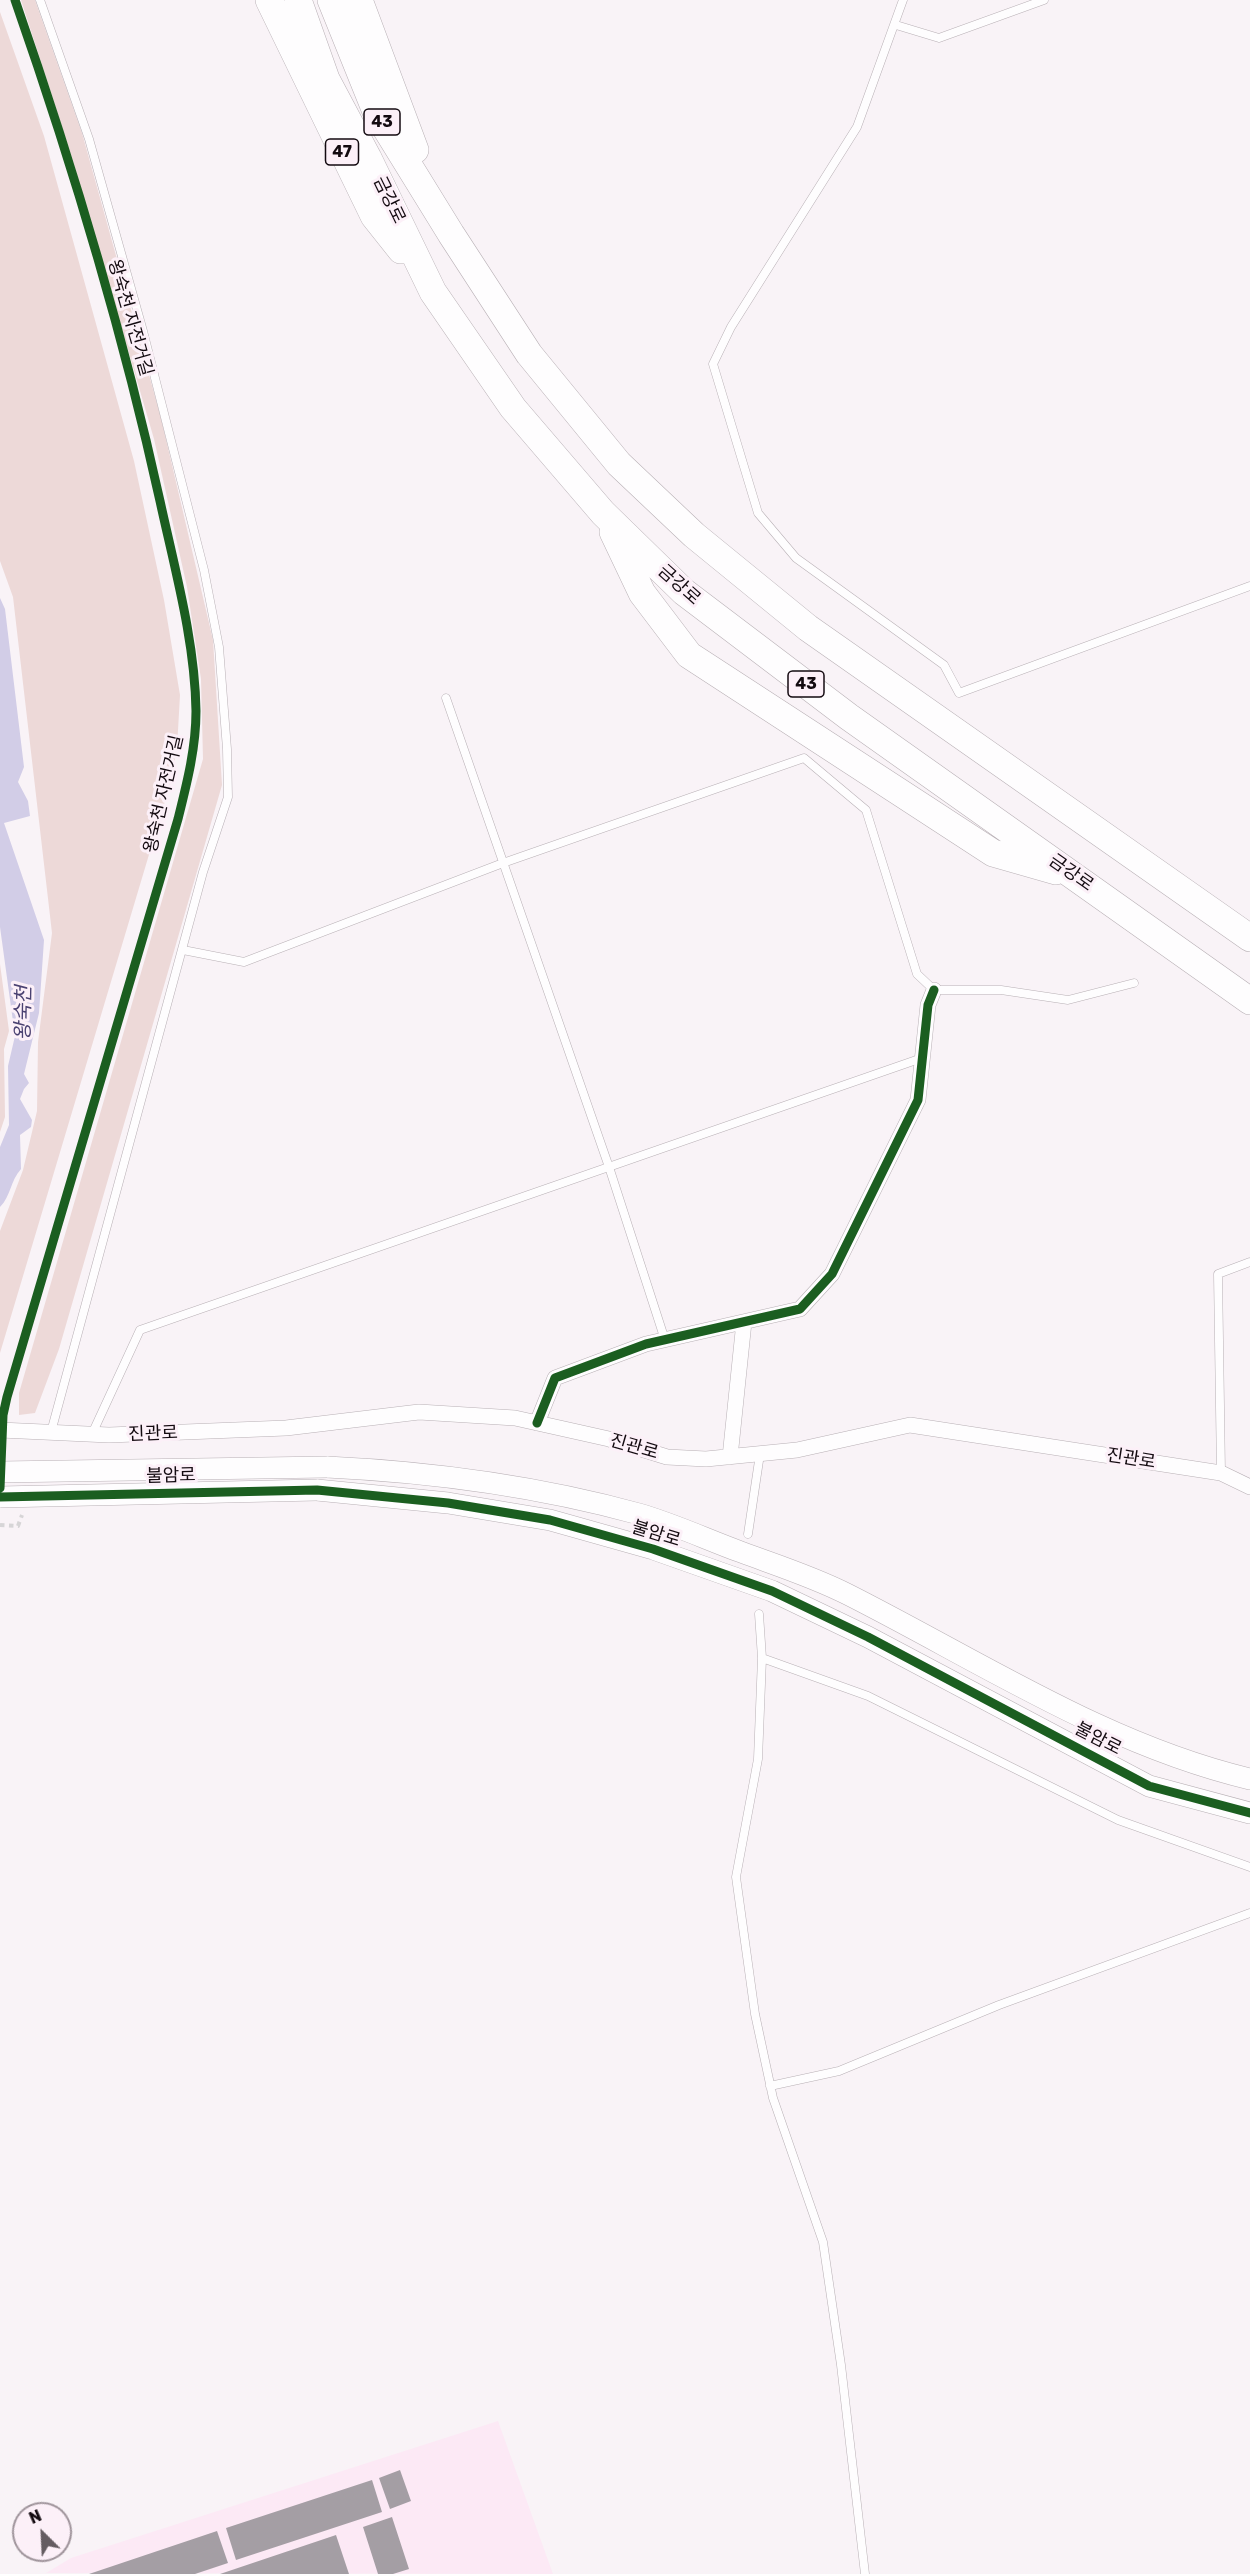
<!DOCTYPE html>
<meta charset="utf-8">
<style>
body{margin:0}
#map{position:relative;width:1250px;height:2574px;overflow:hidden;background:#f9f3f7;font-family:Rubik,sans-serif}
canvas{display:block}
.north{position:absolute;left:12px;top:2502px;width:60px;height:60px;box-sizing:border-box;background:#fcf0f8;border:2px solid #9f949b;border-radius:50%;rotate:336deg;font-size:16px;font-weight:700;line-height:24px;text-align:center;color:#130a10}
.north::after{content:'';display:block;margin:auto;width:21px;height:27px;background:#645c61;clip-path:polygon(50% 0,100% 100%,50% 72%,0 100%)}
</style>
<div id="map">
<canvas width="1250" height="2574"></canvas>
<div class="north">N</div>
</div>
<script>
const g = document.querySelector('canvas').getContext('2d');
g.lineJoin = 'round';
function fillPath(path, color) {
  g.fillStyle = color;
  g.fill(path, 'evenodd');
}
function strokePath(path, color, width, dash) {
  g.strokeStyle = color;
  g.lineWidth = width;
  g.lineCap = dash ? 'butt' : 'round';
  g.setLineDash(dash || []);
  g.stroke(path);
}
function write(font, color, halo, rows, align = 'center') {
  g.font = font + ' Rubik,"Noto Sans KR",sans-serif';
  g.lineWidth = 6;
  g.setLineDash([]);
  g.textBaseline = 'middle';
  g.strokeStyle = halo;
  g.fillStyle = color;
  for (const [text, x, y, turn = 0] of rows) {
    g.save();
    g.translate(x, y);
    g.rotate((+turn || 0) * Math.PI / 180);
    g.textAlign = isNaN(turn) ? turn : align;
    if (halo) g.strokeText(text, 0, 0);
    g.fillText(text, 0, 0);
    g.restore();
  }
}
fillPath(new Path2D(`
 M498,2421L553,2574L46,2573L71,2558Z`), '#fce9f5');
fillPath(new Path2D(`
 M21,0H35L82,133L161,418L213,640L222,785L59,1349L35,1413L19,1415V1393L203,759L201,679L187,587L154,439L73,161Z
 M0,12L44,136L134,461L164,600L180,695L177,748L171,781L0,1353V1231L23,1170L37,1111L38,1042L52,933L13,597L0,561Z
 M0,964L9,1031L4,1049L5,1117L0,1132Z`), '#edd9d8');
fillPath(new Path2D(`
 M0,598L5,609L24,767L18,782L28,801L30,816L4,823L44,940L39,1013L24,1074L29,1083L24,1089L20,1099L32,1120L31,1127L20,1135L21,1169C10,1181 11,1196 0,1207V1147L9,1125L8,1066L15,1036L0,927Z`), '#d2cde7');
fillPath(new Path2D(`
 M400,2470L411,2501L390,2509L379,2478Z
 M372,2480L382,2512L236,2560L226,2528Z
 M392,2517L409,2569L393,2574H378L363,2527Z
 M217,2531L228,2563L195,2574H89Z
 M336,2535L349,2574H220Z`), '#a49ea4');
const lane = new Path2D(`
 M40,0L89,139L143,331L204,570L219,647L227,749L228,797L203,872L51,1432
 M903,0L857,127L731,327L713,364L758,513L796,558L944,665L959,693L1250,586
 M896,25L939,38L1044,0
 M446,698L609,1167L665,1340
 M183,950L244,962L503,863L804,758L866,810L917,974L934,990H1001L1068,1000L1134,983
 M92,1434L140,1330L922,1058
 M1221,1473L1218,1274L1250,1262
 M748,1534L760,1454
 M759,1614L762,1658L758,1759L736,1877L755,2014L773,2098L823,2242L841,2365L865,2574
 M762,1658L868,1696L1118,1820L1250,1867
 M770,2086L839,2071L999,2005L1250,1913`);
const street = new Path2D(`
 M537,1423L555,1378L646,1344L800,1309L832,1274L918,1100L928,1005L934,990
 M0,1430L109,1435L286,1428L419,1412L515,1418L609,1439L667,1457L706,1459L797,1450L910,1425L1221,1473L1250,1487
 M730,1457L744,1322`);
const secondary = new Path2D(`
 M327,1467C433,1472 537,1486 639,1514C674,1524 708,1540 741,1552C776,1565 814,1577 847,1594C978,1660 1106,1745 1250,1779
 M317,1490L448,1503L550,1520L653,1549L772,1591L868,1637L1149,1786L1250,1813`);
const highway = new Path2D(`
 M269,0L374,216L401,250
 M298,0L326,79L368,158L433,292L513,408L603,513L684,592L849,717L1250,1001
 M331,0L377,114L451,234L529,354L619,464L694,535L808,628L1250,938
 M359,0L415,150
 M613,532L642,593L689,655L993,853L1056,871`);
strokePath(lane, '#b8b0b5', 9);
strokePath(street, '#b8b0b5', 16);
strokePath(secondary, '#b8b0b5', 22);
strokePath(highway, '#b8b0b5', 28);
strokePath(new Path2D(`
 M0,1525L18,1526L22,1515`), '#d7d5d7', 4, [4.5, 4.5]);
strokePath(lane, '#fefdfe', 8);
strokePath(street, '#fefdfe', 15);
strokePath(secondary, '#fefdfe', 21);
strokePath(highway, '#fefdfe', 27);
const secondaryBridge = new Path2D(`
 M0,1472L327,1467
 M0,1497L317,1490`);
strokePath(secondaryBridge, '#b8b0b5', 22, []);
strokePath(secondaryBridge, '#fefdfe', 21);
strokePath(new Path2D(`
 M537,1423L555,1378L646,1344L800,1309L832,1274L918,1100L928,1005L934,990
 M0,1488L3,1415L7,1397L178,819C187,783 196,748 196,711C195,641 175,570 160,501C123,333 72,163 15,0
 M0,1497L317,1490L448,1503L550,1520L653,1549L772,1591L868,1637L1149,1786L1250,1813`), '#1b5e20', 9);
for (const [x, y, w] of [
 [382,122,36],
 [342,152,33],
 [806,684,36]
]) {
  const box = new Path2D();
  box.roundRect(x - w / 2, y - 13, w, 26, 4.5);
  g.fillStyle = '#fcf0f8';
  g.fill(box);
  strokePath(box, '#130a10', 1.5);
}
write('bold 16px', '#130a10', null, [
 ["43",382,122],
 ["47",342,152],
 ["43",806,684]
]);
write('18px', '#130a10', '#fcf0f8', [
 ["금강로",389,200,64],
 ["왕숙천 자전거길",130,318,74],
 ["금강로",679,585,42],
 ["왕숙천 자전거길",164,794,-77],
 ["금강로",1071,873,35],
 ["진관로",153,1434,-2],
 ["진관로",634,1447,16],
 ["진관로",1131,1459,9],
 ["불암로",171,1476,-1],
 ["불암로",656,1534,17],
 ["불암로",1098,1739,27]
]);
write('italic 20px', '#4a4171', '#fcf0f8', [
 ["왕숙천",24,1013,-89]
]);
</script>
